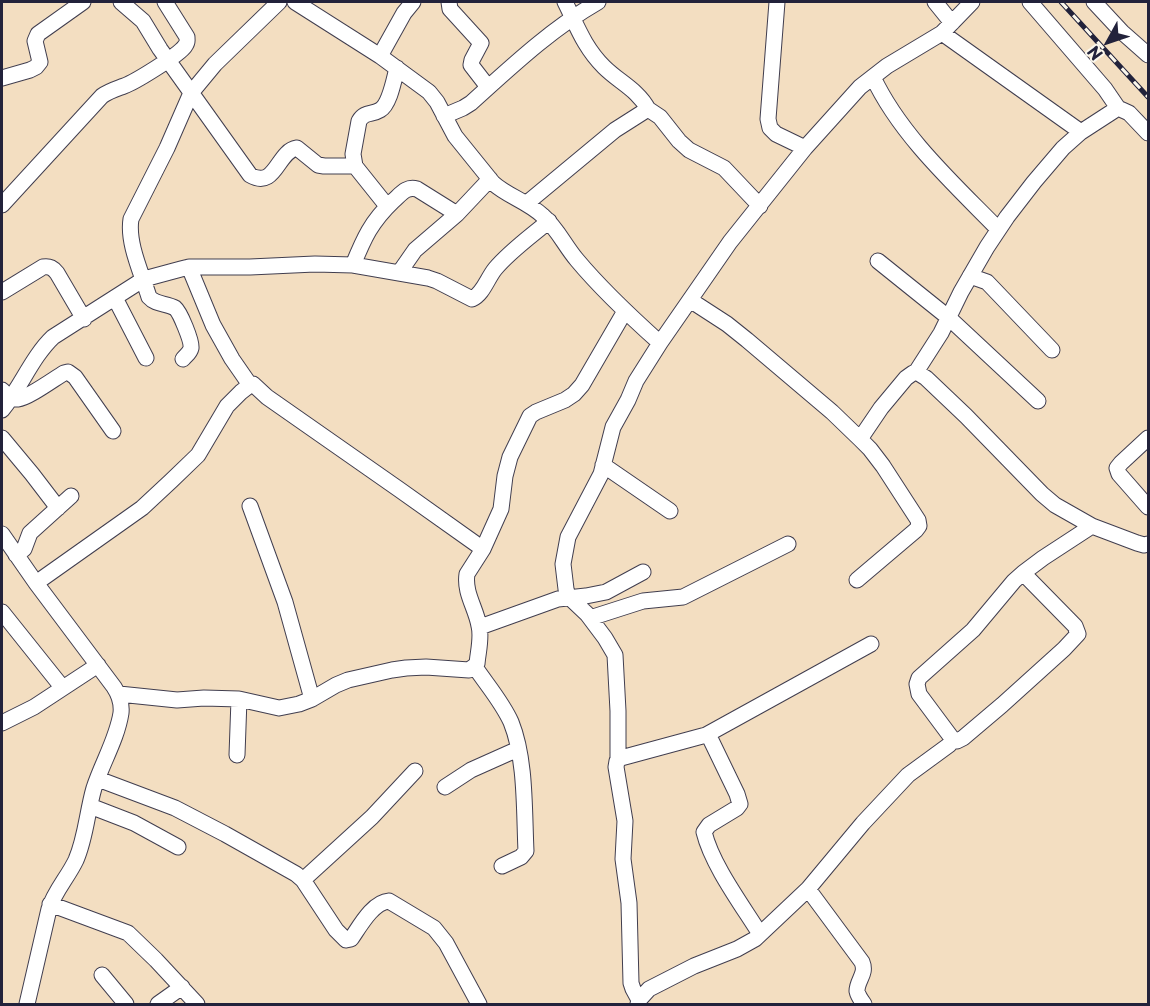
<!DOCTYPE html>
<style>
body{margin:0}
#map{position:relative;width:1150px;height:1006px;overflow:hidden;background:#f3dec1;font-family:"Playpen Sans",sans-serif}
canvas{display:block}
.frame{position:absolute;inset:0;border:3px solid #22223b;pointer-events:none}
.north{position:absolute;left:1078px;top:12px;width:60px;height:60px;-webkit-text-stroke:4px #fbf7ec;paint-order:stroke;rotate:230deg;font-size:16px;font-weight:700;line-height:24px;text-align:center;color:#22223b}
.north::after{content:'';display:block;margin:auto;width:21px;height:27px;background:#22223b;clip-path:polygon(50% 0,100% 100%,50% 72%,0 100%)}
</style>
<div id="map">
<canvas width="1150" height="1006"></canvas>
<div class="frame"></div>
<div class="north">N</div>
</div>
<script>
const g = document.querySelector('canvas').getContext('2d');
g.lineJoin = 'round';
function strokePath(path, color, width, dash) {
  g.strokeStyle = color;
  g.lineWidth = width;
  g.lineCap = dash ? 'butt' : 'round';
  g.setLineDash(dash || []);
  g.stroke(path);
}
const minor = new Path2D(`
 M121,2L143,21L160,49L250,175C276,190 277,151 297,148L318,165L324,166H355
 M295,2L380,56L429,92L437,102L455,136L493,183C507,196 527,201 543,216C557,228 565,246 577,260C602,290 631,317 660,343
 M449,2L450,9L481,43L472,60L471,65L488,87
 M565,2C577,26 584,47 604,67C619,82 638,90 648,109
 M777,2L768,119L770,128L776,134L805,148
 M935,2L952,23
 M1030,2L1105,89L1118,108
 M1094,2L1122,32L1148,55
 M942,33L1081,132
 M380,56L404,13L413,2
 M873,77C900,135 954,184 998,229
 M2,78L30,70L36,67L40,62L35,41L38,34L83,2
 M444,116L463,108L471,103C511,67 551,29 598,2
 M527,203L615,130L648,109L660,117L679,141L689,150L724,168L760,206
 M2,205L102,96C109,91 116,89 124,86C135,82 179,55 185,46C188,42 187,42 187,37L165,2
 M387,206L355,166L353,154L359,121C365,111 372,115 380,110C390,104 394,79 397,68
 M878,261L949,318L1038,401
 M353,265L428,278L437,281L472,299C483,294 487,279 495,269C510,251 530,237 549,221
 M189,267L213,325L232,359L250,385
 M399,273L415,250L457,214L490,179
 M970,276L987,282L1052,350
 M2,292L43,267C50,266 53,268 57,273L84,319
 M115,298L146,358
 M690,300L727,324L747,340L832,412L860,439L870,449L883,466L918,520L919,526L916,530L857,580
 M183,359C186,355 190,353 191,348C192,341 180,312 175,308C166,303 156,305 149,297C142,274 127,243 131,219L167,148L191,93L215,64L279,2
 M916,372L941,333L961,292L987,247L1007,217L1034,182L1063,148L1081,132L1118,108L1129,113L1148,133
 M2,390C6,394 11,400 18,399C28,398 54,379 64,373L68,372L75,377L113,431
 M2,410C21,387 32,357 53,337L144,279L181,269L189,267H250L315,264L353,265C364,238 371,222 393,201C401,194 406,186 417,189L457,214
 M2,438L32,474L58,508
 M1148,438L1121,463L1117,468L1119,474L1148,507
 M860,439L881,408L906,378L913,373H918L926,378L966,416L1042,494L1055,505L1092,526L1137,543L1144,545L1148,544
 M603,465L670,511
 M250,506L285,602L312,699
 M2,534L36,583L114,687C120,696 122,703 121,713C117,739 102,763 94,788C87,812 86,837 76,860C68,877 54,892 49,909L27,1004
 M16,555L24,549L30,533L71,496
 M36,583L142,508L171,481L198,455L227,406L241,392L250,385L253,384L267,397L400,490L483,549
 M2,612L62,687
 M590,618L643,601L683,597L788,544
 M480,627L558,599L586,596L606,592L643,572
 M475,667C487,685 502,702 511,722C526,759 524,810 526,851L521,857L502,866
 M119,694L177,700L204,698L239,699L279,708L299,704L312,699L336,685L348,680L392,670L406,668L426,667L469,670L477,664C478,652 482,637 479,626C476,608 464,593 467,574L483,549L501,509L505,476L510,457L530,416L536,412L565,400L574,394L582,385L625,311
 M2,723L34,707L98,665
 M708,734L737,794L740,804L737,808L709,825L704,832C712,865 742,905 760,934
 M952,741H957L963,738L1002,705L1064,649L1078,634L1075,626L1023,573
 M237,755L239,699
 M618,760V711L615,655L605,638L587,614L568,596L566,589L563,564L568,537L601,474L613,427L628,400L636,381L660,343L730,242L805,148L860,87L887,66L942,33L972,2
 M98,779L175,808L225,834L296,874L303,880L336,930L346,940L351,939C360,926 373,902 389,901L434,928L446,943L479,1004
 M445,787L471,770L518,749
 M90,806L134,823L178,847
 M303,880L372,817L415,771
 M808,889L862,962C867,974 857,980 857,991C858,996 861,1000 864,1004
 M50,904L128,933L156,960L197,1004
 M102,975L126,1004
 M639,1000L633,989L631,983L629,903L623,859L625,821L616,767L617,761L621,758L706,735L871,644
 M158,1004L182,987
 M638,1004L639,1000L649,989L694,966L737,949L755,939L808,889L863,823L908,775L949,745L952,741L951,737L919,694L917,684L919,678L973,630L1014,581L1023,573L1043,558L1092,526`);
strokePath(minor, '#413e4f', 17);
strokePath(minor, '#fff', 15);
const rail = new Path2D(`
 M1061,2L1148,97`);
strokePath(rail, '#22223b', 5);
strokePath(rail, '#fbf7ec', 3, [9]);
</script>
